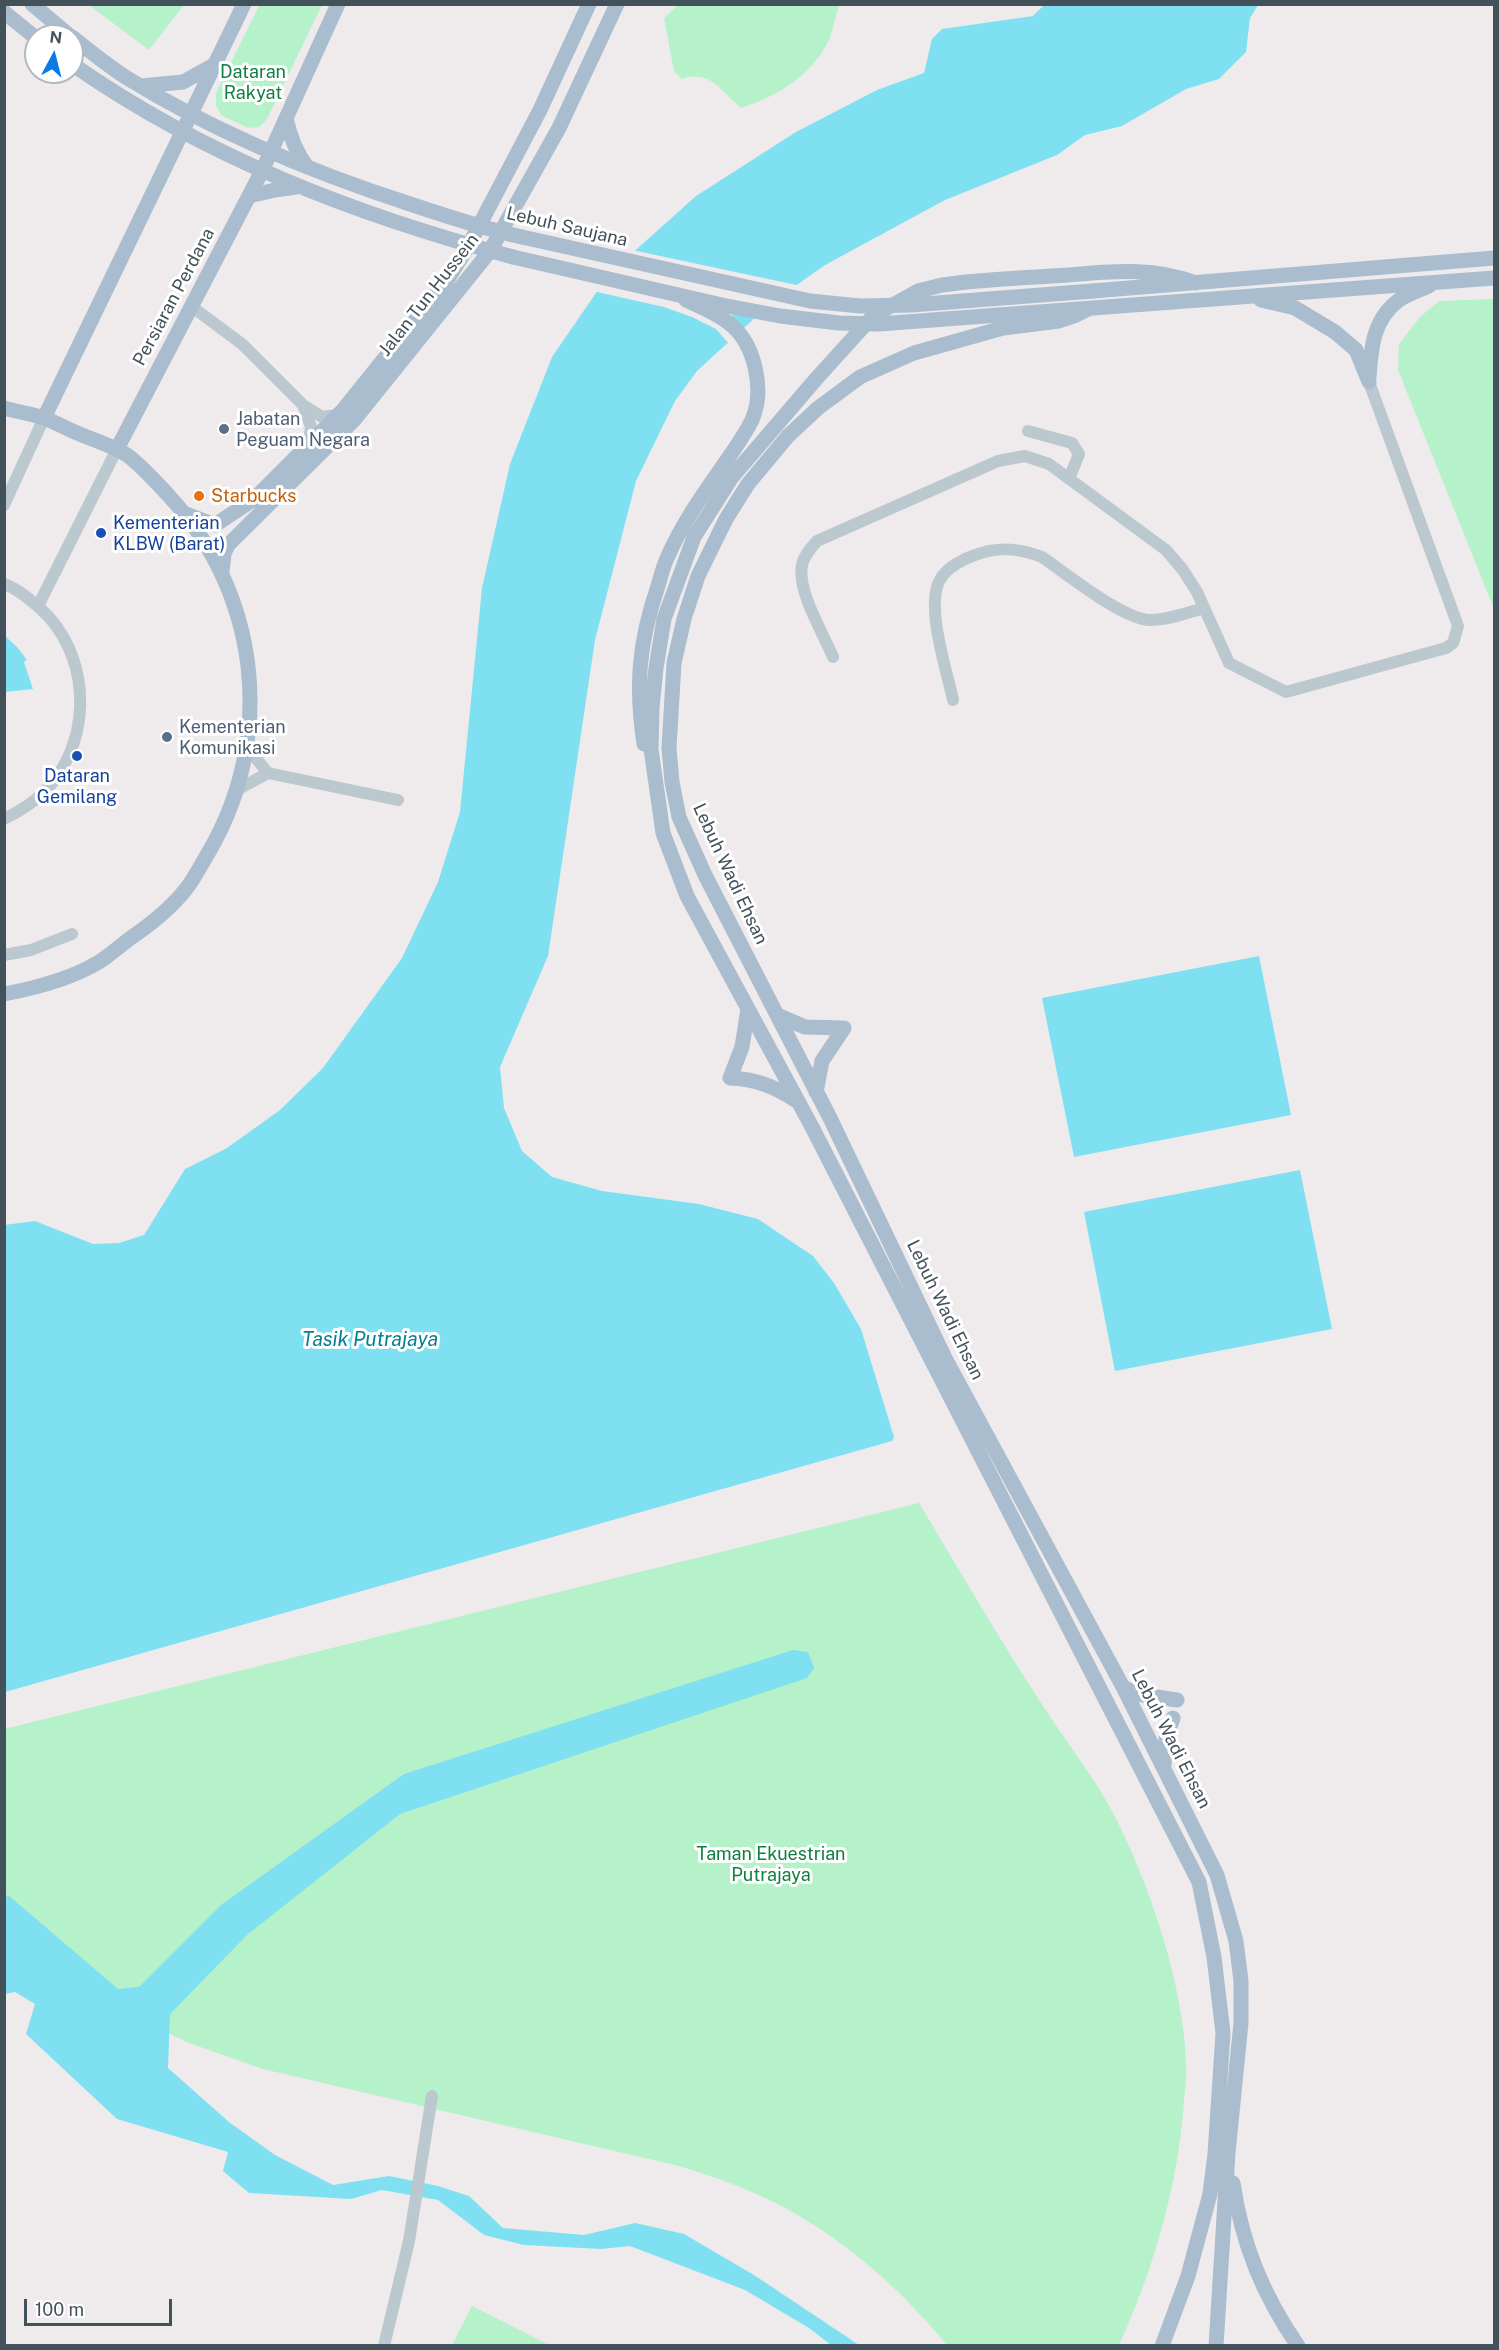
<!DOCTYPE html>
<style>
body{margin:0}
#map{position:relative;width:1499px;height:2350px;overflow:hidden;background:#efebec;font-family:"Public Sans",sans-serif}
canvas{display:block}
.frame{position:absolute;inset:0;border:6px solid #43515a;pointer-events:none}
.north{position:absolute;left:24px;top:24px;width:60px;height:60px;box-sizing:border-box;background:#fff;border:2px solid #b4b9bd;border-radius:50%;rotate:7deg;font-size:16px;font-weight:700;line-height:24px;text-align:center;color:#43515a}
.north::after{content:'';display:block;margin:auto;width:21px;height:27px;background:#0c79e9;clip-path:polygon(50% 0,100% 100%,50% 72%,0 100%)}
.scale{position:absolute;left:24px;top:2299px;width:148px;height:27px;box-sizing:border-box;border:3px solid #43515a;border-top:0;padding-left:8px;font-size:18px;line-height:21px;white-space:nowrap;color:#43515a;-webkit-text-stroke:4px #fff;paint-order:stroke}
</style>
<div id="map">
<canvas width="1499" height="2350"></canvas>
<div class="frame"></div>
<div class="north">N</div>
<div class="scale">100 m</div>
</div>
<script>
const g = document.querySelector('canvas').getContext('2d');
g.lineJoin = 'round';
function fillPath(path, color) {
  g.fillStyle = color;
  g.fill(path, 'evenodd');
}
function strokePath(path, color, width, dash) {
  g.strokeStyle = color;
  g.lineWidth = width;
  g.lineCap = dash ? 'butt' : 'round';
  g.setLineDash(dash || []);
  g.stroke(path);
}
function write(font, color, halo, rows, align = 'center') {
  g.font = font + ' "Public Sans",sans-serif';
  g.lineWidth = 6;
  g.setLineDash([]);
  g.textBaseline = 'middle';
  g.strokeStyle = halo;
  g.fillStyle = color;
  for (const [text, x, y, turn = 0] of rows) {
    g.save();
    g.translate(x, y);
    g.rotate((+turn || 0) * Math.PI / 180);
    g.textAlign = isNaN(turn) ? turn : align;
    if (halo) g.strokeText(text, 0, 0);
    g.fillText(text, 0, 0);
    g.restore();
  }
}
fillPath(new Path2D(`
 M260,4L322,5L267,119L259,127L248,128L221,115L216,105V93Z
 M89,5V4L184,5L149,50Z
 M678,5V4L839,5C835,18 832,37 824,49C805,80 774,97 741,108C722,92 710,69 682,79L674,71L664,18Z
 M1494,299V609L1398,370L1399,344L1420,317L1439,301Z
 M919,1503C961,1573 1002,1644 1047,1712C1069,1746 1094,1777 1113,1813C1149,1882 1184,1985 1186,2064C1187,2076 1185,2089 1184,2101C1178,2186 1154,2268 1119,2345H947C889,2275 818,2216 732,2184C715,2177 697,2172 679,2166L263,2069L189,2043L138,2018L5,1914L4,1729Z
 M472,2306L549,2345H452Z`), '#b5f1c9');
fillPath(new Path2D(`
 M1044,5H1258L1250,18L1246,52L1219,79L1186,89L1122,126L1085,135L1057,155L945,200L825,265L770,304L697,371L675,401L636,481L595,640L548,956L500,1067L504,1108L522,1151L552,1177L602,1191L699,1204L758,1219L813,1256L834,1283L861,1329L894,1437L892,1441L5,1692L4,1225L35,1221L93,1244L119,1243L144,1235L185,1169L227,1148L280,1110L323,1068L402,958L438,882L460,812L482,588L510,464L552,357L609,274L696,196L796,132L877,90L924,73L932,39L942,29L1033,16Z
 M5,636L17,647L27,660L24,662L33,689L5,692Z
 M1259,956L1291,1115L1074,1157L1042,998Z
 M1300,1170L1332,1329L1115,1371L1084,1212Z
 M793,1650L808,1652L814,1668L807,1678L400,1814L247,1935L170,2014L168,2068L229,2122L275,2155L333,2185L389,2176L438,2186L469,2196L503,2228L584,2235L635,2223L684,2234L754,2275L859,2345H831L809,2328L745,2290L630,2246L601,2249L524,2245L484,2235L438,2200L382,2190L351,2199L249,2193L223,2171L228,2152L117,2119L26,2034L35,2004L15,1992L5,1994L4,1900L8,1895L118,1989L139,1987L221,1905L404,1774Z`), '#7fe0f2');
fillPath(new Path2D(`
 M632,250L801,286L759,318L736,313L731,316L746,330L730,345L716,329L692,317L664,307L593,291L606,272Z`), '#efebec');
strokePath(new Path2D(`
 M191,306L242,344L303,405L322,417L337,415
 M303,405L311,427L309,443
 M1028,431L1072,443L1079,454L1069,479
 M4,505L44,418
 M4,584C21,590 37,605 49,617C93,667 90,747 43,793C32,804 18,812 4,819
 M38,606L117,449
 M833,657C823,633 797,591 802,565C804,555 811,548 817,541L998,461L1025,456L1049,464L1166,550L1183,570L1197,592L1229,663L1286,692L1446,648L1453,643L1458,626L1369,382
 M953,700C947,671 924,603 941,578C948,567 963,559 975,555C998,546 1019,548 1042,557C1067,574 1122,619 1150,620C1168,620 1186,613 1204,608
 M246,741L254,756L268,773L398,800
 M235,791L268,773
 M4,955L31,950L72,934
 M384,2346L409,2241L432,2096`), '#bbc8d0', 12);
strokePath(new Path2D(`
 M32,4L70,36
 M4,12L36,38
 M72,37C90,51 108,66 127,78C216,133 314,173 413,205C449,217 485,229 522,237
 M72,64C205,157 356,215 513,257
 M141,86L183,82L212,66
 M286,118C290,137 296,152 307,167
 M249,196L275,190L296,187
 M1093,291L1494,258
 M1261,300L1295,308L1335,332L1356,350L1369,382
 M1088,309L1074,316L1059,321L1003,328L914,353L860,377L818,408L788,436L748,484L726,519L698,576L684,619L674,663L669,748L672,782L679,817L705,875L830,1118L945,1358L1123,1687L1217,1875L1236,1941L1241,1981V2023L1228,2153L1216,2346
 M999,315L1494,278
 M1369,378C1371,348 1373,319 1399,300C1408,294 1420,290 1429,286
 M4,408C18,412 32,414 44,418C57,423 69,430 82,435C97,441 113,446 127,455C143,467 156,482 169,496C259,593 276,735 210,850C202,863 195,878 186,889C171,908 151,924 132,937C121,945 110,955 99,962C71,979 36,988 4,994
 M44,418L244,4
 M117,449L262,171L338,4
 M186,514L215,525L254,499L343,410L446,282L469,245L540,110L589,4
 M222,571L224,554L228,545L354,420L490,251L559,128L617,4
 M644,744C635,685 639,642 658,586C661,576 663,566 668,556C681,526 701,497 720,470C731,454 743,438 752,420C765,390 755,344 730,324C717,313 701,307 686,300
 M748,1009L742,1047L730,1078C755,1079 774,1086 795,1100
 M777,1015L805,1027L844,1028
 M816,1092L822,1061L844,1028
 M1123,1687L1137,1694L1177,1700
 M1164,1765L1166,1739L1173,1718
 M1233,2183C1242,2244 1263,2295 1298,2346
 M1162,2346L1188,2276L1210,2194L1215,2154L1223,2033L1214,1957L1199,1882L812,1127L687,896L663,833L651,749L652,708L656,668L664,619L694,537L732,477L816,379L873,316L918,291L942,285L966,282C1000,279 1034,277 1068,275C1112,271 1154,267 1196,283`), '#a9bdce', 15);
strokePath(new Path2D(`
 M522,237L810,301L860,306L911,305L1093,291
 M513,257L722,305L780,316L839,323L879,324L999,315`), '#a9bdce', 15);
for (const [x, y, r, color] of [
 [224,429,6,"#5c6f8a"],
 [199,496,6,"#e8710a"],
 [101,533,6,"#1a4fb4"],
 [167,737,6,"#5c6f8a"],
 [77,756,6,"#1a4fb4"]
]) {
  const dot = new Path2D();
  dot.arc(x, y, r, 0, 2 * Math.PI);
  g.fillStyle = color;
  g.fill(dot);
  strokePath(dot, '#fff', 2);
}
write('18px', '#108041', '#fff', [
 ["Dataran",253,72],
 ["Rakyat",253,93],
 ["Taman Ekuestrian",771,1854],
 ["Putrajaya",771,1875]
]);
write('18px', '#43515a', '#fff', [
 ["Lebuh Saujana",567,227,13],
 ["Jalan Tun Hussein",429,295,-52],
 ["Persiaran Perdana",174,297,-62],
 ["Lebuh Wadi Ehsan",730,874,65],
 ["Lebuh Wadi Ehsan",945,1310,64],
 ["Lebuh Wadi Ehsan",1171,1739,63]
]);
write('18px', '#4e5e75', '#fff', [
 ["Jabatan",236,419],
 ["Peguam Negara",236,440],
 ["Kementerian",179,727],
 ["Komunikasi",179,748]
], 'left');
write('18px', '#c56008', '#fff', [
 ["Starbucks",211,496]
], 'left');
write('18px', '#164399', '#fff', [
 ["Kementerian",113,523],
 ["KLBW (Barat)",113,544],
 ["Dataran",77,776,"center"],
 ["Gemilang",77,797,"center"]
], 'left');
write('italic 20px', '#048096', '#fff', [
 ["Tasik Putrajaya",370,1340]
]);
</script>
